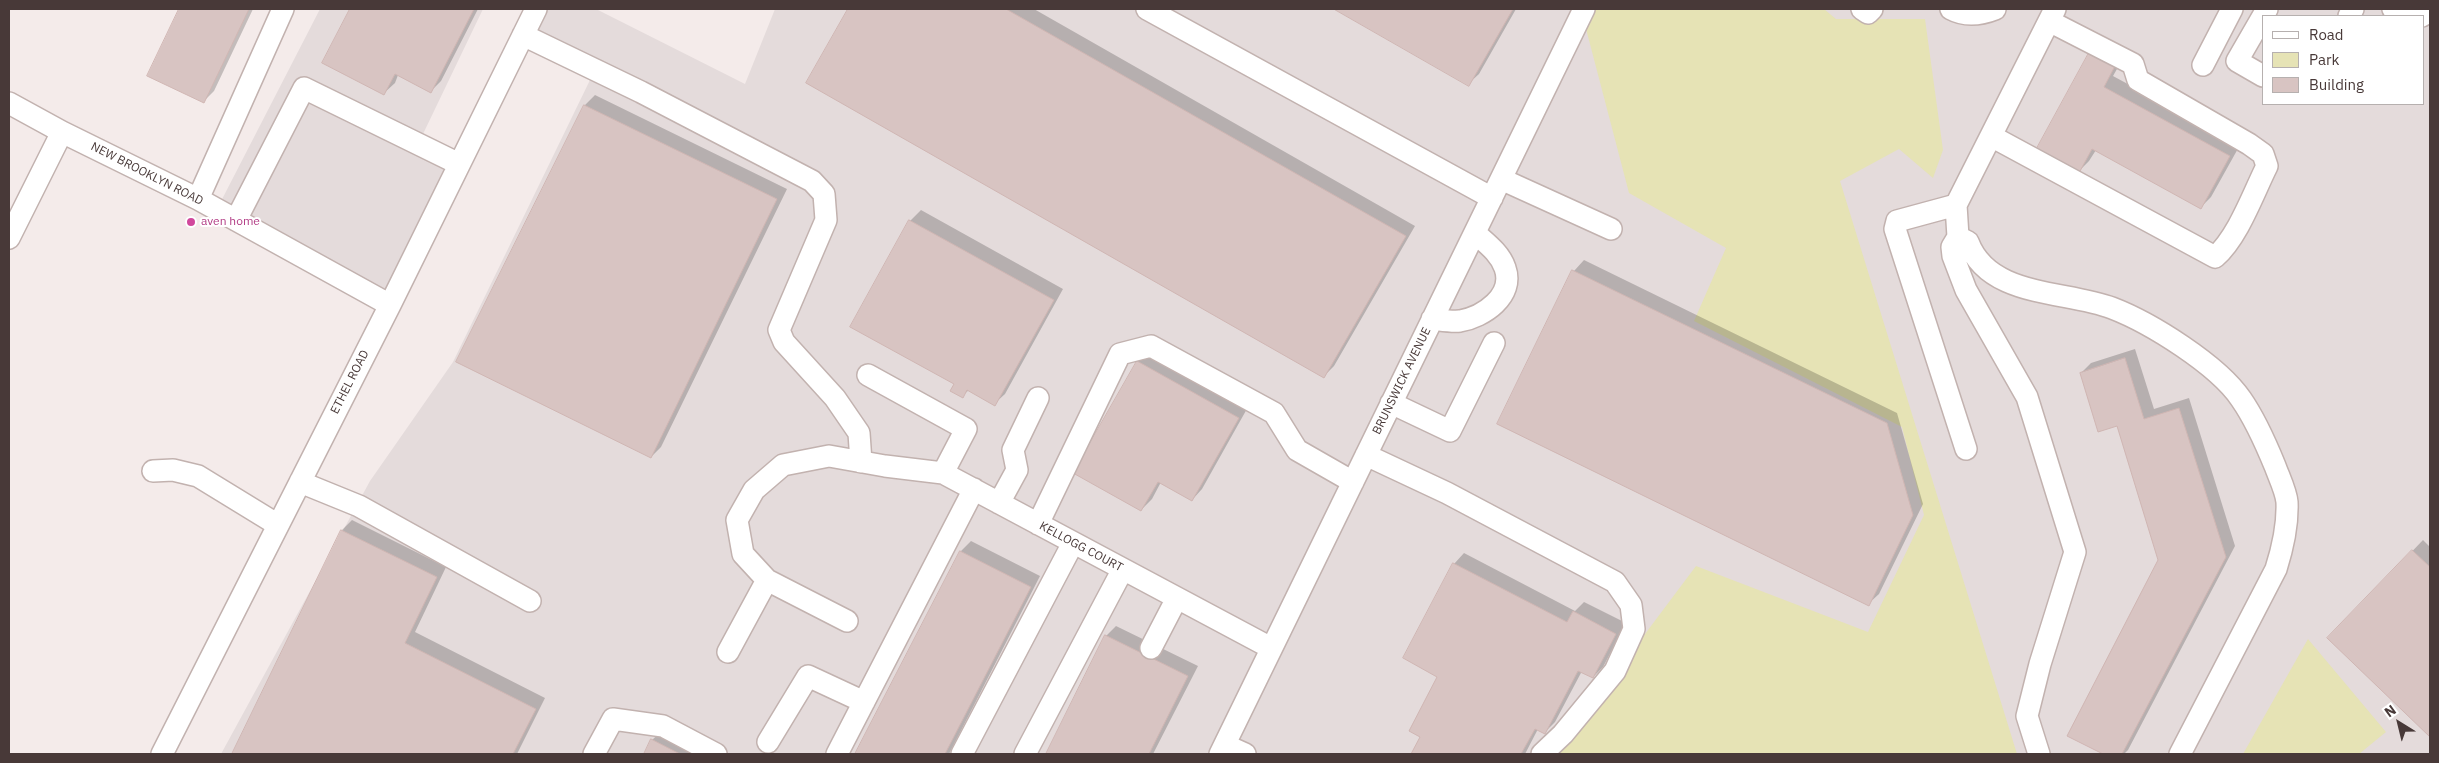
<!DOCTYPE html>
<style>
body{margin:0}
#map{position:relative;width:2439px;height:763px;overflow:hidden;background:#f4ebea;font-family:"IBM Plex Sans",sans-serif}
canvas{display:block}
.frame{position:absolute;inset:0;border:10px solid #483938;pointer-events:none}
.legend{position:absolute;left:2262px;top:15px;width:162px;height:90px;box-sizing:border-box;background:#fff;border:1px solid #b6b0af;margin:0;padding:6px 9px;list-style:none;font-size:15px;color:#483938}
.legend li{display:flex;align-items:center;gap:10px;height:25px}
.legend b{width:25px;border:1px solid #b6b0af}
.north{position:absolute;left:2374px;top:698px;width:50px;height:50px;-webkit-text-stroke:4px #fff;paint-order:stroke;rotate:324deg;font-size:14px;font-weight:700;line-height:20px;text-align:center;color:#483938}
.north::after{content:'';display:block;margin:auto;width:18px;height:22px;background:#483938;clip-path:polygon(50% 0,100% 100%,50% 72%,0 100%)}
</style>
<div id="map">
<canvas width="2439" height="763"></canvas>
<div class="frame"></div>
<ul class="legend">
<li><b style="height:6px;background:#fff"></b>Road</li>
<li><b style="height:14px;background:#e6e3b5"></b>Park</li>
<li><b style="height:14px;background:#d8c4c2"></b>Building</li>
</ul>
<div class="north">N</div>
</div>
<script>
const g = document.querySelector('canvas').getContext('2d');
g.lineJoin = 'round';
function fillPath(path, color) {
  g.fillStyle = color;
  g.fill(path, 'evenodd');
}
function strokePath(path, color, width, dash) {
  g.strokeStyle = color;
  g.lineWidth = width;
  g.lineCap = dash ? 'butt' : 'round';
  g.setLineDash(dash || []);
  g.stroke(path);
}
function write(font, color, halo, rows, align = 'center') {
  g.font = font + ' "IBM Plex Sans",sans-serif';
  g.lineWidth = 4;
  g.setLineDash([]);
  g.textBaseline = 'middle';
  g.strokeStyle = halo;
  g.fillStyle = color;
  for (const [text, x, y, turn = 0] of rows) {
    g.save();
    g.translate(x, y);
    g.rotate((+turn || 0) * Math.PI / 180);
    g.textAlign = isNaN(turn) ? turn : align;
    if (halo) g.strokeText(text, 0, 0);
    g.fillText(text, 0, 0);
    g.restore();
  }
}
fillPath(new Path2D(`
 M320,9H483L423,134L473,160L390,305L217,209Z
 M546,9H596L745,84L775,9H2430V754H221L370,481L453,362L590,80L527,49ZM2263,16H2423V104H2263Z`), '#e4dbdb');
fillPath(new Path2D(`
 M1592,9H1824L1836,19H1925L1943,150L1933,178L1899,149L1840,181L2017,754H1555L1696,566L1868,632L1924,515L1902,427L1694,321L1726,248L1629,193L1585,25Z
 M2308,639L2386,732L2359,754H2243Z`), '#e6e3b5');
fillPath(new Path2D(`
 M181,9H253L214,91L203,102L149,76Z
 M351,9H478L441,81L431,91L398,75L395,83L384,93L324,62Z
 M850,9H1034L1415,226L1334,366L1324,376L808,82Z
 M1337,9H1516L1479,74L1468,84Z
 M2125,55L2113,76L2240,145L2211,197L2201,207L2096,150L2089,161L2079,171L2038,149Z
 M595,95L787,189L661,447L651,457L458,361L585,105Z
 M921,210L1063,289L1005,394L994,404L969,390L962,396L956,384L851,326L910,221Z
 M1584,260L1897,413L1923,504L1879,594L1868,604L1498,424L1574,271Z
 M2135,349L2154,409L2189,398L2235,546L2128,750L2124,754H2106L2069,735L2160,561L2117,425L2081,373L2091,363Z
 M1149,351L1248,407L1202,489L1192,500L1161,482L1152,499L1141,510L1075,472L1138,361Z
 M352,520L446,567L415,632L545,698L517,754H234L342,530Z
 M2423,540L2430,547V736L2329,638Z
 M971,541L1040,576L949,754H857L961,551Z
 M1464,553L1575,611L1584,602L1626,623L1603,667L1593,677L1582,671L1555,722L1545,732L1538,729L1525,754H1412L1422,736L1439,676L1454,564Z
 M1116,626L1198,666L1153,754H1047L1106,636Z
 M663,730L709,754H645L652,740Z`), '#0003');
const building = new Path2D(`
 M179,9H249L204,103L147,76Z
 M350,9H474L431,93L395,74L384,95L322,63Z
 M848,9H1006L1406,236L1324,378L806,83Z
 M1334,9H1513L1469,86Z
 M2090,51L2115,66L2104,87L2230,156L2201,209L2092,149L2079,173L2036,150Z
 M584,105L777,199L651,458L456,362Z
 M909,220L1054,300L995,406L967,390L963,398L950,391L954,384L850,327Z
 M1572,270L1887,423L1913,515L1869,606L1497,424Z
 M2125,358L2144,419L2179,408L2226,557L2122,754H2103L2067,736L2158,560L2117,426L2098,432L2080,373Z
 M1137,361L1239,418L1192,501L1158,482L1141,511L1073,473Z
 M341,530L437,577L405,643L536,709L513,754H232Z
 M2412,550L2430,567V737L2327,638Z
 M960,551L1031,587L945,754H855Z
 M1453,563L1567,622L1573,611L1616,634L1593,678L1578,671L1545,734L1535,729L1521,754H1411L1420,737L1409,731L1437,677L1403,658Z
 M1105,635L1188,676L1149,754H1046Z
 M651,739L680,754H644Z`);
fillPath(building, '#d8c4c2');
strokePath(building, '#d0b6b3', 1);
const minor = new Path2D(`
 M1147,9L1492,198
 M1862,9L1868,13L1872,9
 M1951,9C1966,17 1980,15 1995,9
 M2393,9L2406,16
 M2349,16L2353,9
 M2422,16L2426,9
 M523,35L641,92L812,181L824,194L826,220L779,330L784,342L835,398L859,433L861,462
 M2203,65L2232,9
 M2263,76L2237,61L2267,9
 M9,103L62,132L198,199L390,305
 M1991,136L2215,257C2238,237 2253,194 2267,166L2263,154L2249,144L2138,80L2133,64L2049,21
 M1501,179L1611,229
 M198,199L283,9
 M1956,205L1958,237L1952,247L1953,256L1966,290L2027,397L2075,552L2040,664L2027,716L2039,754
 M236,220L304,88L459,164
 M1958,237L1968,242C1989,298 2065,290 2112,308C2151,323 2218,365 2241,399C2255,419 2266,444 2275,466C2279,477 2286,491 2287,502C2288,525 2283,547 2276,569L2180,754
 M9,238L62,132
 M1432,319C1441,320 1451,322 1460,321C1483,317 1515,296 1505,268C1500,253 1486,243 1475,233
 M868,375L966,429L943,473
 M1391,403L1450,431L1494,343
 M1966,449L1895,229L1897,221L1956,205L2055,9
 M1366,455L1447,493L1615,582L1631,605L1634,629L1615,671L1563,734L1542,754
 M153,471L173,470L198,476L278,525
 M300,482L359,506L530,601
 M999,503L1017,470L1013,450L1038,398
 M1038,524L1120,354L1151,346L1274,413L1297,450L1353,482
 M767,580L847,621
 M1151,648L1177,598
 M728,652L767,580L743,554L737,520L754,490L783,465L829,456L885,466L943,473L1271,648
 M768,742L808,676L864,702
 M1225,745L1245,754
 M162,754L390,305L536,9
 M594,754L613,719L663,726L716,754
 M837,754L974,489
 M962,754L1073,543
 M1025,754L1123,569
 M1220,754L1584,9`);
strokePath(minor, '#c2b2af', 24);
strokePath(minor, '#fff', 21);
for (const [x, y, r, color] of [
 [191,222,5,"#d1479c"]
]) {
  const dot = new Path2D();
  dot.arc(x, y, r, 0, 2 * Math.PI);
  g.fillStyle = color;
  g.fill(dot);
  strokePath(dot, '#fff', 2);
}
write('12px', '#483938', '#fff', [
 ["NEW BROOKLYN ROAD",147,174,27],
 ["BRUNSWICK AVENUE",1402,381,-64],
 ["ETHEL ROAD",350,382,-63],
 ["KELLOGG COURT",1081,547,28]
]);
write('12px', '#b23c85', '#fff', [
 ["aven home",201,222]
], 'left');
</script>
